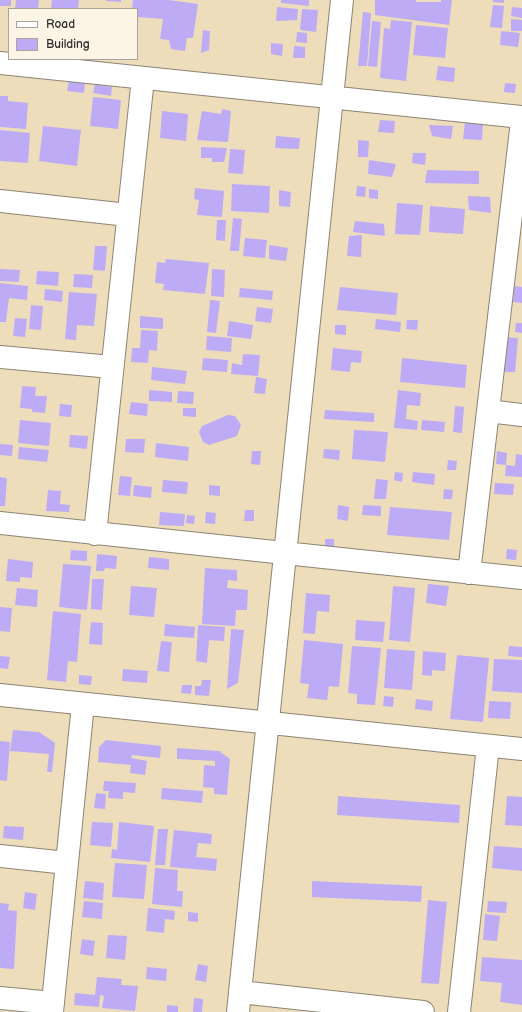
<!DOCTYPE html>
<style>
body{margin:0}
#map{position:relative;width:522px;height:1012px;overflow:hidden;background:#edb;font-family:"Balsamiq Sans",sans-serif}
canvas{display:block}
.legend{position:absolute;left:8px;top:8px;width:130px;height:52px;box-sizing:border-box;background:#fcf5e5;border:1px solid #a8a49b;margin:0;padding:5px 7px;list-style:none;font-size:12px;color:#2b2b2b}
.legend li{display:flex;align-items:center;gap:8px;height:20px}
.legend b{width:20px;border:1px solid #a8a49b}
</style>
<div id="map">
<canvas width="522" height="1012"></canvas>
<ul class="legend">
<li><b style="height:5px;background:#fff"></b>Road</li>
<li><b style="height:11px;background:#beabf5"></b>Building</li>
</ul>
</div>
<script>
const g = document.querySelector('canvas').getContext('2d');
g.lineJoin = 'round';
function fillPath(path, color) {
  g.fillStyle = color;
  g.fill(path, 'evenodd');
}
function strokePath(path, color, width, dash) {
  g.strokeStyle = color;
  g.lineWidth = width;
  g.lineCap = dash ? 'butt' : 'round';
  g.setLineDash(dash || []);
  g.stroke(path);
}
fillPath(new Path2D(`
 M0,0H11V6H0Z
 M16,0H39L38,9H15Z
 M52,0H79L78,9H51Z
 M106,0H121V2L106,1Z
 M133,0H169L198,4L193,38H187L185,51L171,49L169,40L160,39L163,19L137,17V9H132Z
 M281,0H309V6L281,3Z
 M375,0H416V2H441V0H452L449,25L375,15Z
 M493,0H504V3L493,2Z
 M493,5L504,6L502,28L490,27Z
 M277,7L298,9L297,20L276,21Z
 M512,7L522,8V18L511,16Z
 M302,9L318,10L316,32L300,30Z
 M363,12L371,13L367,66H358Z
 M511,19L522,20V31H511Z
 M391,20L412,22L406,81L380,78L384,28L390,29Z
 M372,21L381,22L377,67L368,66Z
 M416,25L448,28L445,58L413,55Z
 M203,30L210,31L209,50L201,53Z
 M501,31L520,33L518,47L500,45Z
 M297,32L307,33V43L296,42Z
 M271,43L283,44L282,56L271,54Z
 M294,46L305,47V58H293Z
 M438,66L455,68L454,82L436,80Z
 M69,80L85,82L84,93L67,91Z
 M505,83L516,84L515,93L504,92Z
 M95,84L112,87L111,96L93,93Z
 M0,96H8V101L28,103L26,129L0,127Z
 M93,97L121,100L118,129L90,126Z
 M222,109L231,111L228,142L197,140L202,111L221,114Z
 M162,111L188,114L186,141L160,138Z
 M380,120L395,121L394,133L378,132Z
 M465,122L483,124L482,140L463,139Z
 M429,125L453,126L451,139L432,136Z
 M43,126L81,130L77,166L39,161Z
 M0,130L30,133L28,163L0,161Z
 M276,136L300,138L299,149L275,148Z
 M358,140L369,141L368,157H358Z
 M201,147L227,148L224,162H212V158H201Z
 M230,149L245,150L243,174L228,173Z
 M413,153H426L425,165L412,163Z
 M369,160L396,164L392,177L368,174Z
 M427,170L479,171V184L425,183Z
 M232,184L270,186L269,213L231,211Z
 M357,186L366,187L365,197L356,196Z
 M195,188L224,191L222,217L197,215L199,200L194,199Z
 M369,189L378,190V199L369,198Z
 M279,190L291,192L290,207L279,206Z
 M468,196L490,197L491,213L469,210Z
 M397,203L423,205L420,235L395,234Z
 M430,206L465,209L463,234L429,232Z
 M233,218L242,219L239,251H230Z
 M217,220H226L225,241L216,240Z
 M355,221L384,224L385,236L353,232Z
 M362,235L361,257L347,256L349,236Z
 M245,238L267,240L265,258L243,256Z
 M269,245L288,248L286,261L269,259Z
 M95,246H107L105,271L93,270Z
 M166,259L209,263L205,294L163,290L164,284L155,283L157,262L165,263Z
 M0,269L20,270L19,282L0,281Z
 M212,269L225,270L224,297L211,296Z
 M37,271L59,272L58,286L36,284Z
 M74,274L93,275L92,288L73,287Z
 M0,283L28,286L27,300L9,298L6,322H0Z
 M514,286L522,287V303L513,302Z
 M340,287L398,293L396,315L337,310Z
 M240,288L273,291L272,300L239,297Z
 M45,289L63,291L62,302L44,300Z
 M69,292L97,294L94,326L77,325L76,340L65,339Z
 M210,300L220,301L216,333L207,332Z
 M31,305L43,306L41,330L29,329Z
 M257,307L273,309L271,323L255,321Z
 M140,316L163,318V329L140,328Z
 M15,318L27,319L25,337L13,336Z
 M376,319L401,322L400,332L375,329Z
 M407,320H418L417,330L406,329Z
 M229,321L253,325L251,339L227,336Z
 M516,323H522V333L515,332Z
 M335,325H346V335L335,334Z
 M141,330L158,331L157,351L149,350L148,363L131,362L132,348H140Z
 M207,336L232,338L231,352L206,350Z
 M506,337L518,338L515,372H503Z
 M333,348L362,351L361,363L351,362L350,372L331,370Z
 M243,354L260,355L258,376L231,374L232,363L242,365Z
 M203,358L228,360L227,372L202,370Z
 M402,358L467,365L465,388L400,382Z
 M152,367L187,371L185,384L151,380Z
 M256,377L267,379L265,394L254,393Z
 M22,386L36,387L35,396H47L45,413L32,412V409L20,408Z
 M149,390L172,392V402L149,401Z
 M398,390L421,393L420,406L407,405L406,419L418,421L417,430L394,428Z
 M178,391L194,392L193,404L177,403Z
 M131,402L148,404L147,416L129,414Z
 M60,404L72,405L71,417L59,416Z
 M455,406L464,407L462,433L453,432Z
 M183,408H196V417L183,416Z
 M325,410L374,413V422L324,419Z
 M228,415L235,416L241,425L237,436L209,445L203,442L199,432L202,426Z
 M20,420L51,423L49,446L18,443Z
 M422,420L445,422L444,432L421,430Z
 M354,430L388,432L385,462L352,459Z
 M70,435L88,436L87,449L69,447Z
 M126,439H145L144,453L125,452Z
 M156,443L189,447L188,461L155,457Z
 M0,444L13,445L12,456L0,455Z
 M19,447L49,450L47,462L18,459Z
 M324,449L340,450L339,460L323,458Z
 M252,451H261L260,465L251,464Z
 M497,451L507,453L506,465L496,464Z
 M516,454L522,455V477L505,476L506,465L515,466Z
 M448,460L457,461L456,470H447Z
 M395,472L403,473L402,482L394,480Z
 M413,472L435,474L434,485L412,482Z
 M120,476L132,477L130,496L118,495Z
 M0,477L7,478L5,506H0Z
 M376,479L388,480L386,499H374Z
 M163,480L188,482L187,494L162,492Z
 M495,483L514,484L513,495L494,494Z
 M134,485L152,487L151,498L133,496Z
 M209,485L220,486V496L209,495Z
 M444,489L453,490L452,499H443Z
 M48,490L61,491L60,504L70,505L69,512L46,511Z
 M338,505L349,507L348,521L337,519Z
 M363,505L381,506V516L362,515Z
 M390,507L452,512L449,540L387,535Z
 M245,510H254V521H244Z
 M160,512L185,514L184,526L159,525Z
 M206,512L216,513L215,524L205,523Z
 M187,515L195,516L194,524L186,523Z
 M325,539H334V548H325Z
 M507,549L517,550L516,560L506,559Z
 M71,550L87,551V561L70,560Z
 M97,554L117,556L116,569L105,568L104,571H96Z
 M149,557L169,559V570L148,568Z
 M8,559L33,562L32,578L20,577V582L6,581Z
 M63,564L91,566L87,610L59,607Z
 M205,568L237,570V581L228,580L227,588L248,590L247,610H236L235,626L202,624Z
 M92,579H104L102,610L91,609Z
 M428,584L449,586L446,606L426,603Z
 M131,586L157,588L154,617L129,615Z
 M393,586L415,588L410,642L389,640Z
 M17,588L38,590L37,607L15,605Z
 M306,593L330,595L329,612L317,611L315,634L303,633Z
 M0,607L12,608L10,632L0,631Z
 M53,611L81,614L77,662L68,661L66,682L47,680Z
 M356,620L385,622L383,642L355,640Z
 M91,622L103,623L102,645L89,644Z
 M165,624L195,627L194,638L164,636Z
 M198,625L225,627L224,641L209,640L207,663L196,661Z
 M231,629L244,630L238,683L227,689Z
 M304,640L343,644L339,687L329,686L327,700L307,698L309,684L300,683Z
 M161,641L172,642L169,672L157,671Z
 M352,646L381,648L375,705L357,704V694L348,693Z
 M509,646L522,647V657L508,656Z
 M387,649L415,651L412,690L384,688Z
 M423,651L446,653L445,671L432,670V676L422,675Z
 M457,655L489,658L483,722L450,719Z
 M0,656L10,657L8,669L0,668Z
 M494,659L522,660V693L492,691Z
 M123,669L148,671L147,683L122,681Z
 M79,675L92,676L91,685L79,684Z
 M202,680H211L209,696L195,695V686H201Z
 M182,685H192L191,694L181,693Z
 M384,696L394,697L393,707L383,706Z
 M416,699L433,701L432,711L415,709Z
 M489,701L511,702L510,719L488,718Z
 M13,730L39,732L55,743L52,772H47L49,754L10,751Z
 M106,740L161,746L160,758L132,755L131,758L147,761L145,775L130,773L131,765L98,762L99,747Z
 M0,741L10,742L7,781L0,780Z
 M177,748L219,751L230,759L227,795L214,794V788L203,787L204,765L215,766V761L177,759Z
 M104,781L136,783L135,793L123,792V799L108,798L109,791H103Z
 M162,788L203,791L202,803L161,799Z
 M96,793L106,794L105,809L94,808Z
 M338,796L460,805L459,823L337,815Z
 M507,796L522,797V826L505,825Z
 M92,822L113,823L111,847L90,845Z
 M119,822L154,826L150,862L111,858L112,849L117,850Z
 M4,826L24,827L23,840L3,838Z
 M158,829H168L165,865H155Z
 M174,830L212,834L211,844L198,843L196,857L217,859L216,871L170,867Z
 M494,846L522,848V871L492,868Z
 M115,863L147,865L144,899L112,897Z
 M155,868L178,870L177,891H183L182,907L152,904Z
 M85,881L104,883L103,900L83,898Z
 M312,881L422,886L421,902L312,897Z
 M25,892L37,894L35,910L23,908Z
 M428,900L447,902L439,984L421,983Z
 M84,901L103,903L102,919L82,917Z
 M488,901L507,902L506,913L487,912Z
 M0,903L9,904L8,910L17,911L14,969L0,968Z
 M148,908L175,911L174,920L165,919L164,933L146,931Z
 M188,912L198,913V922L188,921Z
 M485,914L500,916L497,941L483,940Z
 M108,935L127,936L125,960L106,958Z
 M82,939L95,941L93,956L80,954Z
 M482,957L522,960V1005L500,1002L502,983L480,981Z
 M198,964L208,966L206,982L195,980Z
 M147,967L167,969L166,981L146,979Z
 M97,977L122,979L121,985L138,986L135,1011L102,1008L104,996L100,995L99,1007L74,1005L75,993L95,995Z
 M194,998L203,999L202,1012H193Z
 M167,1005L178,1006V1012H167Z`), '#beabf5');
const street = new Path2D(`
 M0,63L522,117
 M0,201L128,215
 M0,357L112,367
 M488,411L522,415
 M0,523L522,578
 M95,534L143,78
 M469,573L522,121
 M0,695L522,749
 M0,856L67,863
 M240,992L423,1012
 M0,998L53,1003
 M52,1012L83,704
 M238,1012L342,0
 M459,1012L488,746`);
strokePath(street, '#8c8473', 24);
strokePath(street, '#fff', 22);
</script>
